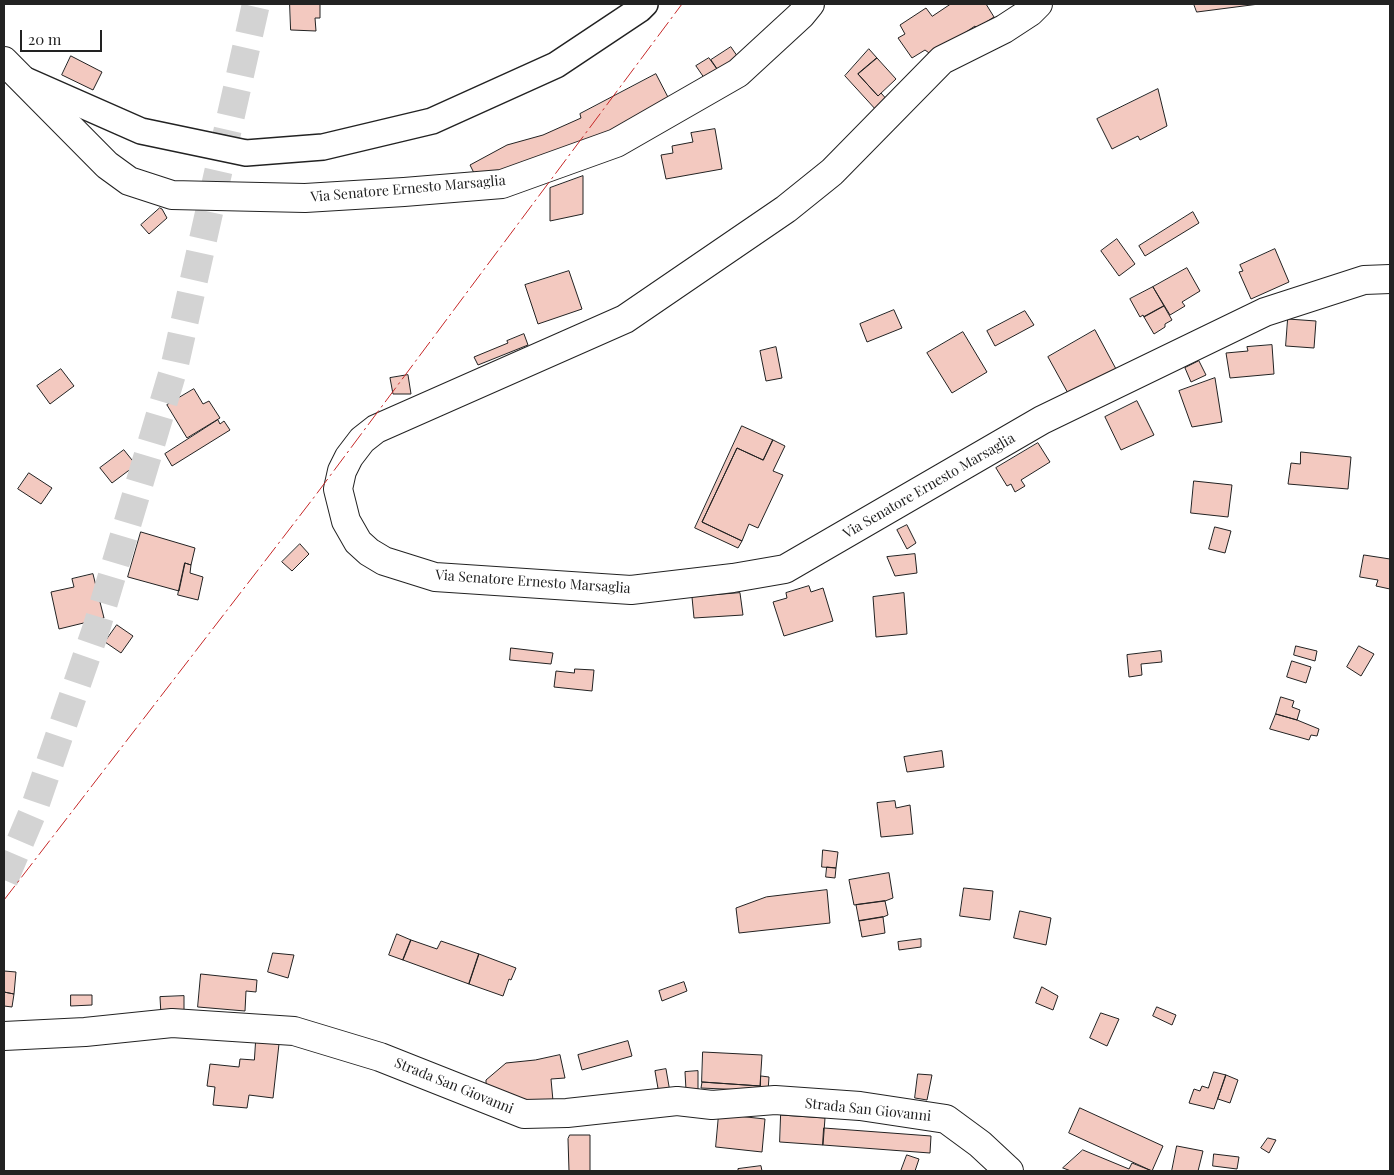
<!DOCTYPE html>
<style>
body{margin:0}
#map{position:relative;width:1394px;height:1175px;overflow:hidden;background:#fff;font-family:"Playfair Display",serif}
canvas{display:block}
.frame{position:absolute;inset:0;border:5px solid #222;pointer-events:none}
.scale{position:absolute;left:20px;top:30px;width:82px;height:22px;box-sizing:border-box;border:2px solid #222;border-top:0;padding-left:6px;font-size:15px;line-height:18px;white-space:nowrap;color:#222;-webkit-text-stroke:4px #fff;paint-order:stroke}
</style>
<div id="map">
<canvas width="1394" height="1175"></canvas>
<div class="frame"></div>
<div class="scale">20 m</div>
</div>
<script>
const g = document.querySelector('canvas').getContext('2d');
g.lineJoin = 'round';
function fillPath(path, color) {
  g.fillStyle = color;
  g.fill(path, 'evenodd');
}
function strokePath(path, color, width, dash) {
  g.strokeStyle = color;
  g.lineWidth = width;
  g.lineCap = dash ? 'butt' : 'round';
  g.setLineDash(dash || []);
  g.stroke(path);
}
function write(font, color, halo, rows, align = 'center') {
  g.font = font + ' "Playfair Display",serif';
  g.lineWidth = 4;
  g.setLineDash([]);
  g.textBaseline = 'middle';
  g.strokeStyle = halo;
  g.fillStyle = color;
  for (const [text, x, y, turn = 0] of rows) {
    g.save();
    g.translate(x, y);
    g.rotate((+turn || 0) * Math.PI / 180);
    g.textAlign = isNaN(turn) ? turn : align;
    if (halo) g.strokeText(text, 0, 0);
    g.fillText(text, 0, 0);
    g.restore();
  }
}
const building = new Path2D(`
 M290,4H320V18H315L316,31L291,30Z
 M951,4H986L994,17L977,28L975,26L932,55L925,50L912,58L898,38L905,34L900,25L926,8L932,16Z
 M1194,4H1259L1197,12Z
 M731,47L742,63L722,76L711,60Z
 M869,49L877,58L858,74L878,96L881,93L889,102L877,111L845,76Z
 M71,56L102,72L93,90L62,75Z
 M709,58L722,76L709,85L696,66Z
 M877,58L896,79L878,96L858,74Z
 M656,74L671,103L565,156L476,177L470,165L507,145L543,135L581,118L580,114Z
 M1158,89L1167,126L1140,140L1138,136L1112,149L1097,119Z
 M715,129L722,169L666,179L661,155L673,153L672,146L693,142L691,133Z
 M583,176V214L550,221V188Z
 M160,208L162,209L167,218L149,234L141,225Z
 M1193,212L1199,223L1145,256L1139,246Z
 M1117,239L1135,264L1119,276L1101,251Z
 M1275,249L1289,282L1251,299L1239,272L1243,271L1240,265Z
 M1187,268L1200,291L1182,302L1185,306L1170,315L1153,287Z
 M569,271L582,309L538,324L525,285Z
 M1153,287L1164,306L1144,317L1143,315L1140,317L1130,299Z
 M1164,306L1172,320L1165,324V327L1154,334L1144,317Z
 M894,310L902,328L867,342L860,324Z
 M1025,311L1034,325L995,346L987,331Z
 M1288,319L1316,321L1314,348L1286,346Z
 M1095,330L1116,369L1069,395L1048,357Z
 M963,332L987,372L952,393L927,353Z
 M524,334L528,345L478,365L474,357L508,343L507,341Z
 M1272,345L1274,374L1230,378L1226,353L1248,351L1247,347Z
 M776,347L782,378L766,381L760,351Z
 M1199,361L1206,375L1191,382L1185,368Z
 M61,369L74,386L50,404L37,386Z
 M408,375L411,394H393L390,378Z
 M1215,378L1222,422L1192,427L1179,391Z
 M194,389L203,404L209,401L220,418L187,438L167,405Z
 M1137,401L1154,435L1121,450L1105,417Z
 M218,420L220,424L224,421L230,430L172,466L165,454Z
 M742,426L773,440L763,460L737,448L702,522L742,541L738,548L695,528Z
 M773,440L785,446L773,471L783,475L758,528L749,524L742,541L702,522L737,448L763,460Z
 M1038,443L1050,462L1021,480L1025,486L1015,492L1011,484L1007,486L996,468Z
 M124,450L136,465L112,483L100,468Z
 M1301,452L1351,457L1348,489L1288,484L1291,463L1300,464Z
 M29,473L52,488L41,504L18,489Z
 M1194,481L1232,485L1228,517L1191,513Z
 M907,525L916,543L907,549L897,530Z
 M1215,527L1231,531L1225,553L1209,549Z
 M141,532L195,548L191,565L185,563L179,591L128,577Z
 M300,544L309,554L292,571L282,562Z
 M915,554L917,573L895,576L887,557Z
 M1364,555L1390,559V589L1376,586L1378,580L1360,577Z
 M185,563L191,565L190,573L203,577L198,600L178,595Z
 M93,574L104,618L59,629L51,592L74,587L72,579Z
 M809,586L811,592L823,588L833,621L784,636L773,602L787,598L786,593Z
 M740,593L743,615L694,618L692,597Z
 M904,593L907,634L876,637L873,597Z
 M117,625L133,636L121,653L105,642Z
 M1296,646L1317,651L1315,661L1294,655Z
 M1359,646L1374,654L1361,676L1347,667Z
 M511,648L553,653L551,664L510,660Z
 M1161,651L1162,662L1141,664L1142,675L1129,677L1127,655Z
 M1292,661L1311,667L1306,683L1287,677Z
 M575,669L594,670L592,691L554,687L556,671L574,673Z
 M1281,697L1294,701L1292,707L1300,710L1297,720L1276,714Z
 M1276,714L1297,720L1319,729L1317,736L1311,735L1309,740L1270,729Z
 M942,751L944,767L907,772L904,757Z
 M895,801L896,808L910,805L913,834L881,837L877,803Z
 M823,850L838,852L836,868L822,867Z
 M827,867L836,868L835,878L826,877Z
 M889,873L893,898L885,901L854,905L849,880Z
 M964,888L993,891L990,920L960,916Z
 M827,890L830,923L739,933L736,908L766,897Z
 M885,901L888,915L883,917L859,921L856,905Z
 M1020,911L1051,918L1046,945L1014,938Z
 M883,917L885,933L862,937L859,921Z
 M397,934L411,940L403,960L389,955Z
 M921,939V947L899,950L898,942Z
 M411,940L437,949L441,941L479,954L469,984L403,960Z
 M273,953L294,955L288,978L268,972Z
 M479,954L516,968L511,980L509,979L503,996L469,984Z
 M4,971L16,972L14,994L4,992Z
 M201,974L257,980L256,992L246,991L245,1011L198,1007Z
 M684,982L687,991L662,1001L659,991Z
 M1042,987L1058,996L1053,1010L1036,1003Z
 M4,992L14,994L12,1007L4,1006Z
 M71,995H92V1005L71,1006Z
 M184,996V1014L161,1015L160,997Z
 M1157,1007L1176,1015L1172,1025L1153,1016Z
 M1101,1013L1119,1019L1107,1046L1090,1038Z
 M256,1041L279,1044L273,1098L249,1095L247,1108L213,1105L215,1087L207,1086L210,1064L239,1067L240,1059L254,1060Z
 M628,1041L632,1056L582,1070L578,1055Z
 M703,1052L762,1055L760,1086L702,1082Z
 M560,1055L565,1078L551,1079L553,1101L514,1103L486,1084V1080L506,1063L535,1060Z
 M666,1069L670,1092L659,1094L655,1071Z
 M698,1071V1090H686L685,1072Z
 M1214,1072L1226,1075L1214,1109L1189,1103L1194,1089L1200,1091L1202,1086L1208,1088Z
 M918,1074L932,1075L927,1100L915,1098Z
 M1226,1075L1238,1080L1230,1103L1218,1099Z
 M761,1076L769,1077L768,1091L701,1088L702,1082L760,1086Z
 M1080,1108L1163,1146L1152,1171L1069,1133Z
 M719,1114L765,1119L762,1152L716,1147Z
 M781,1115L825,1118L823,1145L780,1142Z
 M824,1128L931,1136L930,1153L823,1145Z
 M570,1135H590V1171H569L568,1139Z
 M1268,1138L1276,1140L1269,1153L1261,1148Z
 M1177,1146L1203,1151L1198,1171H1172Z
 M1083,1150L1129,1169L1132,1163L1152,1171H1071L1063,1168Z
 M1214,1154L1239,1157L1237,1169L1213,1166Z
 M907,1155L919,1159L915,1171H901Z
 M761,1166L762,1171H738V1169Z`);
fillPath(building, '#f3c9c0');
strokePath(building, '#222', 1);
strokePath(new Path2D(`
 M4,880L34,809L97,626L175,364L256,4`), '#d3d3d3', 28, [28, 14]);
const street = new Path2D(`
 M23,79L141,131L246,153L323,147L432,121L556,65L640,9L645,4`);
const secondary = new Path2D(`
 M1038,4L1030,12L1004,29L942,60L832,172L786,209L625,319L376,429L362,440L349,457L342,471L338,489L346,521L358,542L369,552L384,561L435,577L631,590L733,578L785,569L1042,420L1265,312L1364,280L1390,279
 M4,61L107,165L129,181L172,195L305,198L404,192L502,184L616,143L738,73L801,15L810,4
 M4,1036L85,1032L172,1023L294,1031L380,1057L524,1114L567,1113L677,1101L712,1105L775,1100L860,1106L946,1119L980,1144L1009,1171`);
strokePath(street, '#222', 28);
strokePath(secondary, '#222', 30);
strokePath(street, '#fff', 25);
strokePath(secondary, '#fff', 28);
strokePath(new Path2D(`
 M4,900L315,496L682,4`), '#c62828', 1, [18, 4, 2.5, 4]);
write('14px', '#222', '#fff', [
 ["Via Senatore Ernesto Marsaglia",408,189,-5],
 ["Via Senatore Ernesto Marsaglia",929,486,-30],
 ["Via Senatore Ernesto Marsaglia",533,582,4],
 ["Strada San Giovanni",454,1086,22],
 ["Strada San Giovanni",868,1110,6]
]);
</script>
